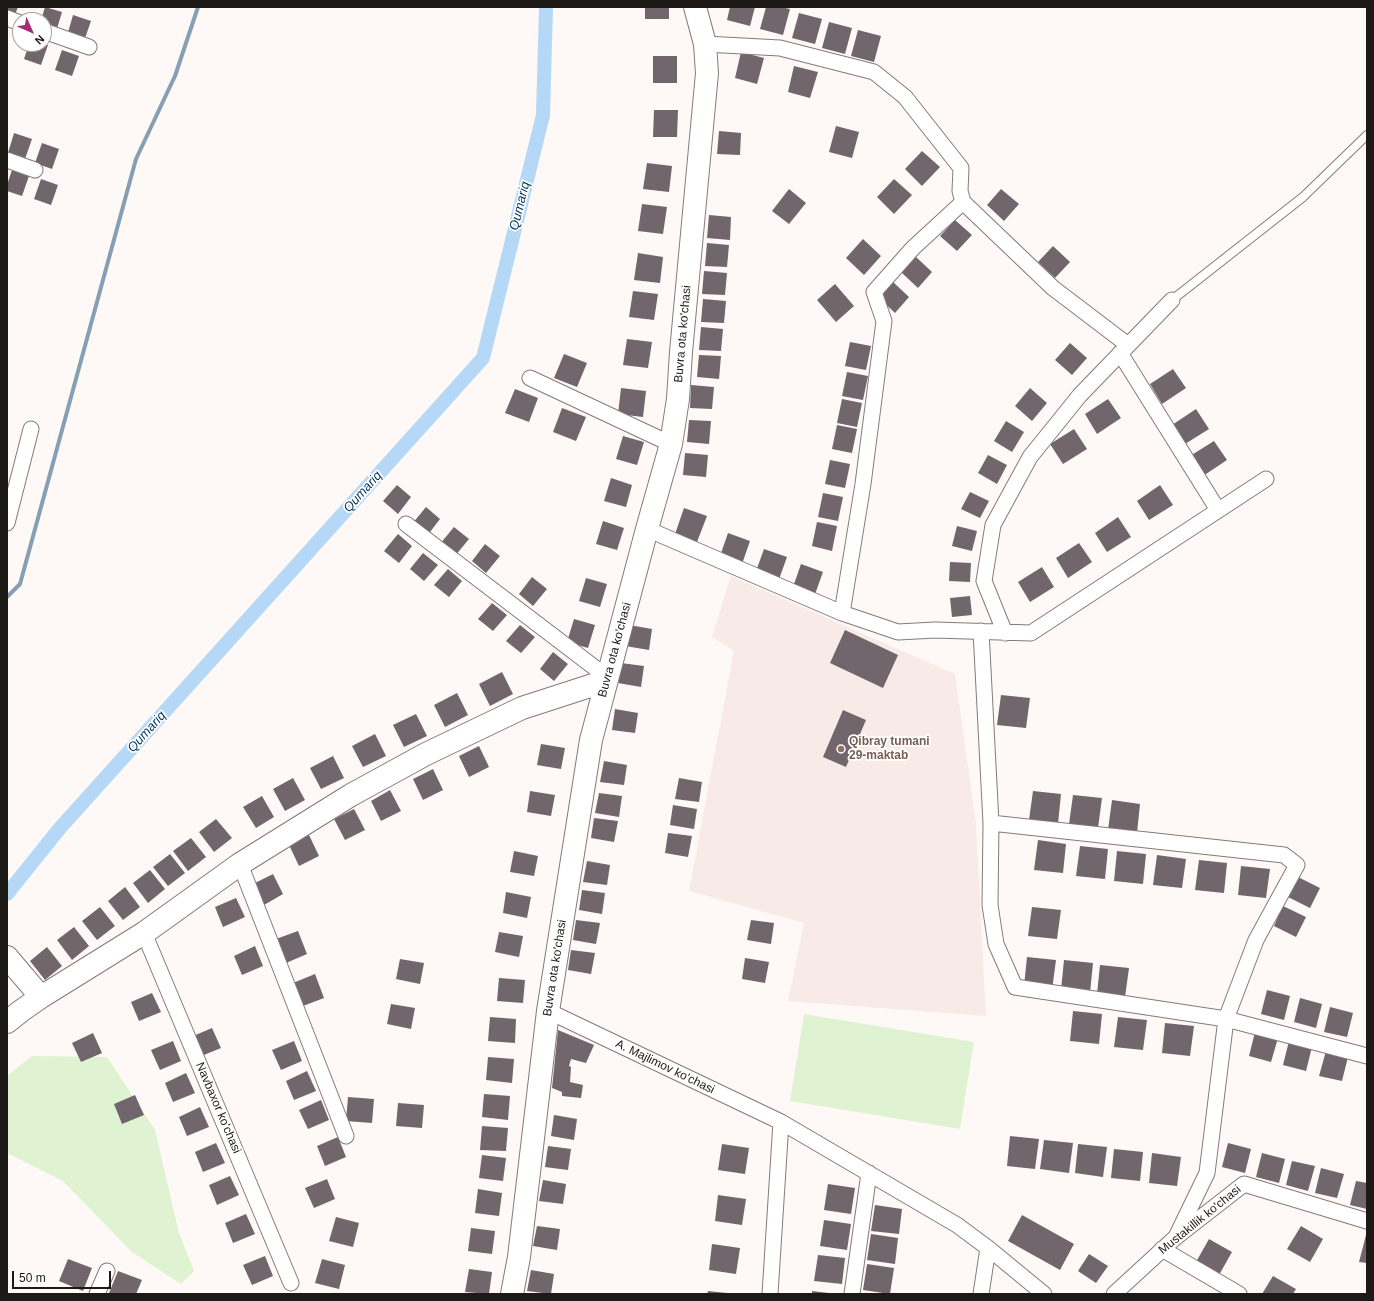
<!DOCTYPE html>
<style>
body{margin:0}
#map{position:relative;width:1374px;height:1301px;overflow:hidden;background:#fef9f7;font-family:Arial,sans-serif}
canvas{display:block}
.frame{position:absolute;inset:0;border:8px solid #1d1917;pointer-events:none}
.north{position:absolute;left:12px;top:12px;width:40px;height:40px;box-sizing:border-box;background:#fff;border:1px solid #a5a3a2;border-radius:50%;rotate:135deg;font-size:11px;font-weight:700;line-height:16px;text-align:center;color:#1d1917}
.north::after{content:'';display:block;margin:auto;width:14px;height:18px;background:#a62a7c;clip-path:polygon(50% 0,100% 100%,50% 72%,0 100%)}
.scale{position:absolute;left:12px;top:1271px;width:99px;height:18px;box-sizing:border-box;border:2px solid #1d1917;border-top:0;padding-left:5px;font-size:12px;line-height:14px;white-space:nowrap;color:#1d1917;-webkit-text-stroke:3px #fff;paint-order:stroke}
</style>
<div id="map">
<canvas width="1374" height="1301"></canvas>
<div class="frame"></div>
<div class="north">N</div>
<div class="scale">50 m</div>
</div>
<script>
const g = document.querySelector('canvas').getContext('2d');
g.lineJoin = 'round';
function fillPath(path, color) {
  g.fillStyle = color;
  g.fill(path, 'evenodd');
}
function strokePath(path, color, width, dash) {
  g.strokeStyle = color;
  g.lineWidth = width;
  g.lineCap = dash ? 'butt' : 'round';
  g.setLineDash(dash || []);
  g.stroke(path);
}
function write(font, color, halo, rows, align = 'center') {
  g.font = font + ' Arial,sans-serif';
  g.lineWidth = 3.5;
  g.setLineDash([]);
  g.textBaseline = 'middle';
  g.strokeStyle = halo;
  g.fillStyle = color;
  for (const [text, x, y, turn = 0] of rows) {
    g.save();
    g.translate(x, y);
    g.rotate((+turn || 0) * Math.PI / 180);
    g.textAlign = isNaN(turn) ? turn : align;
    if (halo) g.strokeText(text, 0, 0);
    g.fillText(text, 0, 0);
    g.restore();
  }
}
fillPath(new Path2D(`
 M731,576L955,674L976,824L986,1016L788,1001L804,923L689,891L734,651L712,637Z`), '#f8ebe7');
fillPath(new Path2D(`
 M804,1014L974,1042L960,1129L790,1101Z
 M32,1056L107,1057L155,1130L179,1233L194,1271L181,1284L132,1252L63,1181L7,1153V1076Z`), '#dff3d2');
strokePath(new Path2D(`
 M7,597L20,584L136,159L175,76L198,7`), '#879fb4', 4);
strokePath(new Path2D(`
 M7,894L60,828L483,358L543,115L546,7`), '#b5d8f7', 14);
fillPath(new Path2D(`
 M7,7H18L14,17L7,15Z
 M45,7L62,12L56,32L44,28V20H41Z
 M645,7H669V19H645Z
 M730,7H755L750,26L727,20Z
 M766,7H781L790,9L783,35L760,29Z
 M799,13L822,19L815,44L792,38Z
 M73,15L91,21L84,41L67,36Z
 M829,22L852,28L845,54L822,48Z
 M858,30L881,36L874,62L851,56Z
 M29,44L48,45L41,65L24,59Z
 M62,50L79,56L72,76L55,70Z
 M741,52L764,58L757,84L735,78Z
 M653,56H677V83H653Z
 M794,66L818,72L810,98L788,92Z
 M654,110H678L677,137H653Z
 M836,126L859,132L852,158L829,152Z
 M719,131L741,133L740,155L717,154Z
 M14,133L32,139L25,159L8,153Z
 M42,143L59,149L52,169L35,163Z
 M922,151L940,167L922,186L905,169Z
 M647,163L672,166L669,192L643,189Z
 M12,170L29,176L22,196L7,191V185Z
 M41,179L58,185L51,205L34,199Z
 M894,179L912,195L894,214L877,197Z
 M789,189L806,203L789,224L772,211Z
 M1001,189L1019,204L1004,221L987,205Z
 M642,204L667,207L663,234L638,231Z
 M709,215L731,217L730,240L707,238Z
 M955,220L972,235L957,251L940,236Z
 M863,239L881,256L864,275L846,258Z
 M707,243L729,245L727,267L705,266Z
 M1053,246L1070,262L1055,278L1038,262Z
 M638,253L663,257L660,283L634,280Z
 M915,256L932,272L918,288L901,272Z
 M704,271L727,273L725,295L702,294Z
 M892,281L909,297L895,313L878,297Z
 M835,284L854,306L836,322L817,300Z
 M633,291L658,294L654,320L629,317Z
 M703,299L726,301L724,323L701,322Z
 M701,327L723,329L721,351L699,350Z
 M627,339L652,342L648,368L623,365Z
 M850,342L871,346L866,370L845,366Z
 M1070,343L1087,358L1072,375L1055,360Z
 M564,354L587,363L577,387L554,378Z
 M699,355L721,356L719,379L697,377Z
 M1173,369L1186,388L1162,404L1150,384Z
 M847,372L868,376L863,400L842,396Z
 M691,385L714,387L712,409L690,408Z
 M621,388L646,391L643,417L618,414Z
 M1030,388L1047,403L1032,421L1015,406Z
 M515,389L538,398L529,422L505,413Z
 M842,399L862,403L857,427L837,423Z
 M1108,399L1121,418L1097,434L1085,414Z
 M562,408L586,417L576,441L553,432Z
 M1196,409L1209,429L1185,444L1172,425Z
 M689,420L711,421L709,444L687,442Z
 M1006,421L1024,432L1012,452L994,441Z
 M837,425L857,429L852,453L832,449Z
 M1074,429L1087,449L1063,464L1050,444Z
 M623,436L644,442L637,465L616,459Z
 M1214,441L1227,460L1203,476L1190,456Z
 M685,453L708,455L706,477L683,475Z
 M988,455L1007,465L997,484L978,473Z
 M830,460L850,464L845,488L825,484Z
 M611,478L632,485L626,507L604,501Z
 M397,485L411,497L398,514L383,501Z
 M1160,485L1173,505L1149,520L1137,501Z
 M970,492L989,501L980,518L961,509Z
 M823,493L843,497L838,521L818,517Z
 M426,507L440,519L427,536L412,524Z
 M684,508L707,516L697,542L675,534Z
 M1118,517L1131,537L1107,552L1095,533Z
 M603,521L624,528L617,550L596,544Z
 M817,522L837,526L832,551L812,546Z
 M957,526L977,531L972,551L952,546Z
 M454,527L469,539L455,556L440,544Z
 M728,533L750,541L741,567L719,559Z
 M398,534L412,546L399,563L384,551Z
 M1079,543L1092,562L1068,578L1056,558Z
 M485,544L500,556L486,573L472,561Z
 M764,549L787,557L778,582L755,574Z
 M423,553L438,565L424,581L410,569Z
 M950,562L971,563L970,582L949,581Z
 M801,564L823,572L814,597L792,590Z
 M1042,567L1054,587L1030,602L1018,582Z
 M448,569L462,581L449,597L434,585Z
 M532,577L547,589L533,606L519,594Z
 M586,578L607,584L600,607L579,601Z
 M970,596L972,615L952,617L950,598Z
 M492,603L507,615L493,631L478,619Z
 M574,619L595,625L588,648L567,642Z
 M520,625L535,637L521,653L506,641Z
 M629,625L652,629L649,650L625,646Z
 M845,630L898,655L883,688L830,663Z
 M553,652L568,664L554,681L540,669Z
 M621,663L644,666L641,687L618,683Z
 M502,672L513,694L490,706L479,684Z
 M457,693L468,715L445,727L434,705Z
 M1001,695L1030,698L1026,728L997,725Z
 M615,709L638,713L635,733L612,730Z
 M843,710L866,720L846,767L823,757Z
 M416,714L427,736L404,747L393,725Z
 M375,734L386,756L363,767L352,746Z
 M541,744L565,748L561,769L537,765Z
 M479,746L489,767L469,777L459,756Z
 M333,756L344,778L321,789L310,768Z
 M604,761L627,765L624,785L600,782Z
 M433,769L443,790L423,800L413,779Z
 M293,778L305,800L285,811L273,789Z
 M679,778L702,782L699,802L675,799Z
 M390,790L401,811L381,821L371,801Z
 M530,791L555,795L551,816L527,812Z
 M1033,791L1061,794L1058,824L1029,820Z
 M599,793L622,796L619,817L595,813Z
 M1073,795L1102,798L1098,828L1069,824Z
 M262,796L274,817L256,828L243,807Z
 M1112,800L1140,804L1137,833L1108,830Z
 M673,805L697,809L694,829L670,825Z
 M354,809L365,830L345,840L334,819Z
 M594,818L618,821L614,842L591,838Z
 M216,819L232,838L214,852L199,832Z
 M668,833L692,836L688,857L665,853Z
 M309,835L319,856L299,866L289,845Z
 M191,838L206,857L188,871L173,851Z
 M1038,840L1066,844L1063,873L1034,870Z
 M1080,846L1108,849L1105,879L1076,876Z
 M514,851L538,856L534,876L510,872Z
 M1117,851L1146,854L1143,884L1114,881Z
 M170,854L185,873L168,886L153,867Z
 M1157,855L1186,859L1182,888L1153,885Z
 M1199,860L1227,863L1224,893L1195,890Z
 M587,861L610,865L607,885L583,882Z
 M1241,866L1270,869L1266,898L1238,895Z
 M150,870L165,889L148,903L133,883Z
 M273,874L283,894L264,905L253,884Z
 M1298,877L1320,888L1310,908L1288,897Z
 M125,887L140,907L123,920L108,901Z
 M582,890L605,893L602,914L579,910Z
 M506,892L531,897L527,918L503,913Z
 M236,898L245,917L223,927L215,907Z
 M1283,906L1306,917L1296,937L1274,926Z
 M100,907L115,926L97,940L82,921Z
 M1032,907L1061,910L1057,939L1028,936Z
 M576,920L600,923L596,944L573,940Z
 M751,920L774,923L771,944L747,940Z
 M74,927L89,946L72,960L57,940Z
 M298,931L307,954L286,963L276,939Z
 M499,932L523,936L519,957L495,952Z
 M255,946L263,966L242,975L234,956Z
 M47,947L62,966L45,980L30,961Z
 M571,950L595,953L591,974L568,970Z
 M1027,957L1056,960L1052,990L1024,986Z
 M745,958L769,962L765,983L742,979Z
 M400,959L424,963L420,984L396,979Z
 M1064,960L1093,963L1090,993L1061,990Z
 M1100,965L1129,968L1125,997L1097,994Z
 M315,974L324,998L303,1006L293,983Z
 M499,978L525,980L523,1003L497,1001Z
 M1267,990L1290,996L1284,1020L1261,1014Z
 M152,993L161,1012L139,1021L131,1002Z
 M1300,998L1322,1004L1316,1028L1294,1022Z
 M391,1004L415,1008L411,1029L387,1024Z
 M1330,1007L1353,1013L1347,1037L1324,1032Z
 M1073,1011L1102,1014L1099,1044L1070,1041Z
 M490,1017L516,1019L515,1043L488,1041Z
 M1118,1017L1147,1020L1143,1050L1114,1047Z
 M1165,1023L1194,1026L1190,1056L1162,1053Z
 M212,1028L221,1048L199,1057L191,1037Z
 M558,1030L594,1045L586,1063L571,1059L569,1066L571,1067L570,1082L583,1085L581,1098L562,1096V1092L552,1088Z
 M1255,1032L1278,1038L1271,1062L1249,1056Z
 M93,1033L102,1053L81,1062L72,1043Z
 M173,1041L181,1061L160,1070L151,1050Z
 M294,1041L302,1061L281,1070L272,1050Z
 M1289,1041L1312,1047L1306,1071L1283,1065Z
 M1326,1051L1348,1057L1342,1081L1319,1076Z
 M488,1057L514,1059L512,1083L486,1080Z
 M307,1071L316,1091L294,1100L286,1081Z
 M186,1073L195,1093L173,1102L165,1083Z
 M484,1094L510,1096L508,1120L482,1117Z
 M135,1095L144,1115L122,1124L114,1104Z
 M348,1097L374,1099L372,1123L346,1121Z
 M321,1100L329,1120L308,1129L299,1110Z
 M398,1103L424,1105L422,1128L396,1126Z
 M200,1107L209,1127L187,1136L179,1117Z
 M554,1115L577,1119L574,1140L551,1136Z
 M482,1126L508,1128L506,1151L480,1150Z
 M1010,1136L1039,1139L1035,1169L1007,1166Z
 M338,1137L346,1157L325,1166L317,1146Z
 M1044,1140L1073,1143L1069,1173L1040,1169Z
 M216,1143L225,1163L203,1172L195,1152Z
 M1228,1143L1251,1149L1245,1173L1222,1167Z
 M722,1144L749,1148L745,1174L718,1170Z
 M1078,1144L1107,1147L1103,1177L1075,1173Z
 M548,1146L571,1149L568,1170L545,1167Z
 M1114,1149L1143,1152L1140,1181L1111,1178Z
 M1152,1153L1181,1157L1177,1186L1149,1183Z
 M1262,1153L1285,1159L1279,1183L1256,1177Z
 M482,1155L506,1158L503,1181L479,1178Z
 M1292,1161L1315,1166L1308,1191L1286,1185Z
 M1321,1168L1344,1174L1337,1198L1315,1193Z
 M230,1176L239,1195L217,1205L209,1185Z
 M327,1179L335,1199L314,1208L305,1188Z
 M543,1180L566,1184L563,1204L539,1201Z
 M1356,1181L1367,1183V1209L1350,1205Z
 M828,1184L855,1188L851,1214L824,1210Z
 M478,1189L502,1193L499,1216L475,1213Z
 M718,1195L746,1199L742,1225L715,1221Z
 M875,1205L902,1209L899,1234L871,1231Z
 M246,1214L255,1234L233,1243L225,1223Z
 M1022,1215L1074,1244L1060,1270L1008,1241Z
 M336,1217L359,1223L353,1247L329,1241Z
 M824,1220L851,1224L847,1250L820,1246Z
 M537,1226L560,1229L557,1250L533,1246Z
 M1301,1226L1323,1239L1310,1262L1287,1249Z
 M471,1228L495,1231L492,1254L468,1251Z
 M871,1234L898,1238L895,1264L867,1260Z
 M1366,1235L1367,1236V1263L1359,1262Z
 M1209,1239L1232,1252L1219,1275L1196,1262Z
 M712,1244L740,1248L736,1274L709,1270Z
 M1089,1254L1108,1266L1096,1283L1078,1271Z
 M818,1255L845,1258L842,1284L814,1281Z
 M265,1256L273,1276L252,1285L243,1265Z
 M68,1259L92,1268L83,1291L59,1281Z
 M322,1259L345,1265L339,1289L315,1283Z
 M867,1264L894,1268L890,1294L863,1290Z
 M469,1269L492,1272L489,1294L465,1292Z
 M531,1270L554,1274L551,1294L527,1291Z
 M118,1271L142,1280L136,1294L109,1293Z
 M1273,1276L1296,1289L1293,1294H1262Z
 M708,1291L727,1293V1294H707Z
 M812,1291L829,1293V1294H812Z`), '#70666b');
const lane = new Path2D(`
 M1172,300L1303,197L1367,135`);
const street = new Path2D(`
 M7,18L20,23
 M44,31L89,47
 M705,44L780,48L874,72L905,97L961,168L960,191L963,202L1053,288L1128,345
 M7,160L35,170
 M1120,353L1218,510
 M530,378L671,444
 M7,523L31,429
 M406,524L607,677
 M647,529L842,613L898,632L935,630L1031,633L1266,479
 M842,613L863,484L884,321L874,292L913,248L963,202
 M981,631L991,823L990,905L996,944L1015,987L1226,1019L1367,1056
 M1005,633L984,581L993,525L1030,457L1080,395L1172,300
 M991,823L1284,855L1297,865L1256,940L1226,1019L1207,1173L1176,1237
 M240,864L346,1136
 M144,933L291,1283
 M548,1011L781,1122L957,1225L988,1248L1044,1294
 M1162,1249L1239,1294
 M97,1294L107,1271
 M770,1294L781,1122
 M852,1294L869,1173
 M981,1294L988,1248
 M1114,1294L1176,1237L1244,1184L1367,1221`);
const secondary = new Path2D(`
 M7,957L41,997
 M7,1022L21,1011L41,997L144,933L240,864L351,795L426,754L522,708L593,685L605,684
 M512,1294L519,1257L548,1011L591,740L647,529L671,444L678,399L681,352L707,73L705,44L695,7`);
strokePath(lane, '#857a76', 10);
strokePath(street, '#857a76', 17);
strokePath(secondary, '#857a76', 24);
strokePath(lane, '#fff', 8);
strokePath(street, '#fff', 15);
strokePath(secondary, '#fff', 22);
for (const [x, y, r, color] of [
 [841,749,4,"#8d6e63"]
]) {
  const dot = new Path2D();
  dot.arc(x, y, r, 0, 2 * Math.PI);
  g.fillStyle = color;
  g.fill(dot);
  strokePath(dot, '#fff', 1.5);
}
write('12px', '#1d1917', '#fff', [
 ["Buvra ota ko'chasi",683,334,-85],
 ["Buvra ota ko'chasi",615,650,-75],
 ["Buvra ota ko'chasi",555,968,-81],
 ["A. Majlimov ko'chasi",665,1067,26],
 ["Navbaxor ko'chasi",218,1108,67],
 ["Mustakillik ko'chasi",1200,1220,-39]
]);
write('bold 12px', '#785e54', '#fff', [
 ["Qibray tumani",849,742],
 ["29-maktab",849,756]
], 'left');
write('italic 13px', '#00375b', '#fff', [
 ["Qumariq",520,206,-76],
 ["Qumariq",363,492,-48],
 ["Qumariq",147,732,-48]
]);
</script>
